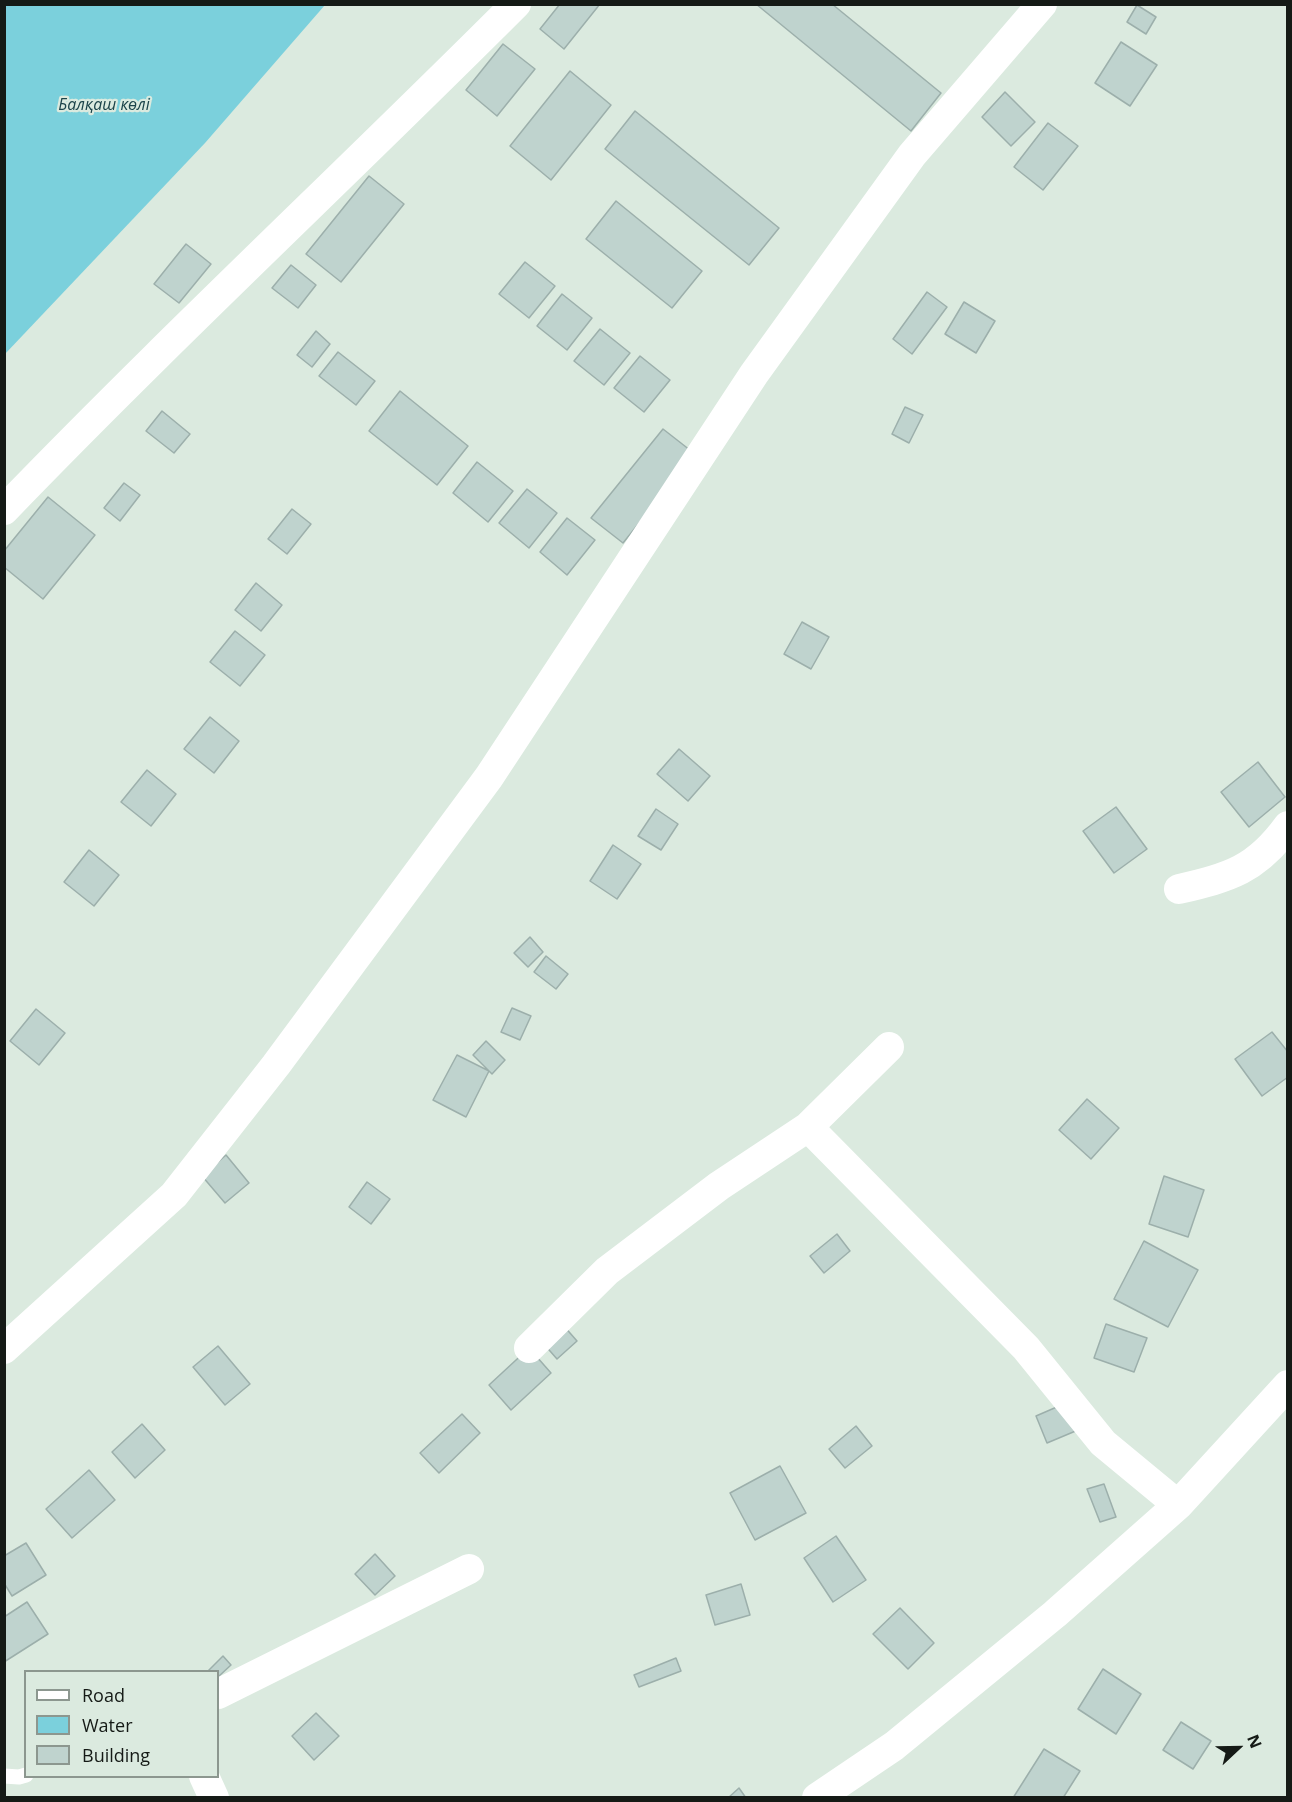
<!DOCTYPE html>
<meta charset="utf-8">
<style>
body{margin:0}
#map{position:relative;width:1292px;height:1802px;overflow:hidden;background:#dbeadf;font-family:"Open Sans",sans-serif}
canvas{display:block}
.frame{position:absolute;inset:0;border:6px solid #151a16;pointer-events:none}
.legend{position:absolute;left:24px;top:1670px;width:195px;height:108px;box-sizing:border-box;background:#dbeadf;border:2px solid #8c978f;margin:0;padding:8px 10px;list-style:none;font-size:18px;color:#151a16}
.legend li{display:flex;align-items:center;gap:12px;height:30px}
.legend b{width:30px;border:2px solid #8c978f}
.north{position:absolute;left:1208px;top:1718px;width:60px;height:60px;-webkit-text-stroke:4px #dbeadf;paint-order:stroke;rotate:68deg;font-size:16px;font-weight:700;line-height:24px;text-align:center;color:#151a16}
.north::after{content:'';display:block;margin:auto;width:21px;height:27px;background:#151a16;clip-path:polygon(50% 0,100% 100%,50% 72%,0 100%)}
</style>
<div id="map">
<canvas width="1292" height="1802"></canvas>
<div class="frame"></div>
<ul class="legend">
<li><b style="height:8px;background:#fff"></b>Road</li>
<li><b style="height:16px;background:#7bd0dc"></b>Water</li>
<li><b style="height:16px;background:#bfd3ce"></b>Building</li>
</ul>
<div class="north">N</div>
</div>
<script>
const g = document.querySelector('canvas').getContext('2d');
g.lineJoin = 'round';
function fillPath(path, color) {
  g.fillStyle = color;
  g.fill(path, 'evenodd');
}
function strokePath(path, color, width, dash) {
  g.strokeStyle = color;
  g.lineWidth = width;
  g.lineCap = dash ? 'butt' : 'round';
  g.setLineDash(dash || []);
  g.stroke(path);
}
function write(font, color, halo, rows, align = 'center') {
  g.font = font + ' "Open Sans",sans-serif';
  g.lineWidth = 4.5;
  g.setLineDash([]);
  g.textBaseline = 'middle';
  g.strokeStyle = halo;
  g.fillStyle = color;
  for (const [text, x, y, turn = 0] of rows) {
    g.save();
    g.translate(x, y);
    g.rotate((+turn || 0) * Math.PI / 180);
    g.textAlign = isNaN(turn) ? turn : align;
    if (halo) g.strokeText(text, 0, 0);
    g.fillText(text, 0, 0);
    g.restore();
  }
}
fillPath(new Path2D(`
 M5,4L325,5L205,143L5,354Z`), '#7bd0dc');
const building = new Path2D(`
 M560,4H600L564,49L540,29Z
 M756,4H832L941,93L911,131Z
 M1137,5L1156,17L1146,34L1127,22Z
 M1121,42L1157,65L1130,106L1095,83Z
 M503,44L535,69L497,116L466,90Z
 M570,71L611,105L551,180L510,146Z
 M1005,92L1035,122L1011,146L982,117Z
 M635,111L779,228L749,265L605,149Z
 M1048,123L1078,146L1043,190L1014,167Z
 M369,176L404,204L341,282L306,254Z
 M616,201L702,271L672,308L586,239Z
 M186,244L211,264L179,303L154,284Z
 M525,262L555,286L529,318L499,294Z
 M291,265L316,285L298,308L272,288Z
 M927,292L947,307L912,354L893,339Z
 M562,294L592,318L567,350L537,326Z
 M964,302L995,321L976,353L945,334Z
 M600,329L630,353L604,385L574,361Z
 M316,331L330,344L312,367L297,355Z
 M338,352L375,381L356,405L319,376Z
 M640,356L670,380L644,412L614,388Z
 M400,391L468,446L437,485L369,431Z
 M905,407L923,415L909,443L892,434Z
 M162,411L190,434L174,453L146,431Z
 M663,429L695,454L623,543L591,518Z
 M477,462L513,491L488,522L453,493Z
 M124,483L140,495L120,521L104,508Z
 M527,489L557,513L529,548L499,523Z
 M48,497L95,535L43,599L4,567V551Z
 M292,509L311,524L287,554L268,539Z
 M567,518L595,540L567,575L540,552Z
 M256,583L282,605L261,631L235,610Z
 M802,622L829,637L811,669L784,654Z
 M235,631L265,655L240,686L210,662Z
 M210,717L239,741L214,773L184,749Z
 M679,749L710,776L688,801L657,774Z
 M1258,762L1285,797L1249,827L1221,792Z
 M147,770L176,794L151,826L121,802Z
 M1116,807L1147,849L1114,873L1083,831Z
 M656,809L678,824L661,850L638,836Z
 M613,845L641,864L617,899L590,881Z
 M89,850L119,875L94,906L64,882Z
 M530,937L543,952L528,967L514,953Z
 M546,956L568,974L556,989L534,972Z
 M512,1008L531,1016L520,1040L501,1032Z
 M36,1009L65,1033L39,1065L10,1041Z
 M1272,1032L1288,1052V1077L1262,1096L1235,1059Z
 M486,1041L505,1060L492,1074L473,1055Z
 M457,1055L489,1071L466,1117L433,1100Z
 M1087,1099L1119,1128L1091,1159L1059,1130Z
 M226,1155L249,1183L225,1203L202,1176Z
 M1164,1176L1204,1190L1188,1237L1149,1224Z
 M367,1182L390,1199L371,1224L349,1207Z
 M837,1234L850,1251L824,1273L810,1256Z
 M1144,1241L1198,1270L1168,1327L1114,1299Z
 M1106,1324L1147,1338L1134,1372L1094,1358Z
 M563,1325L577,1341L557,1359L543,1343Z
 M218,1346L250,1384L225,1405L193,1367Z
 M529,1348L551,1373L511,1410L489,1385Z
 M1066,1403L1078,1430L1047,1443L1036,1416Z
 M462,1414L480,1433L439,1473L420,1453Z
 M142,1424L165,1450L135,1478L112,1452Z
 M856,1426L872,1446L845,1468L829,1449Z
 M780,1466L806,1513L755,1540L730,1493Z
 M89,1470L115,1500L72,1538L46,1509Z
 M1104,1484L1116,1517L1100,1522L1087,1489Z
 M836,1536L866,1580L833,1602L804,1558Z
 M26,1543L46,1575L12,1596L4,1583V1556Z
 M375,1554L395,1576L375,1595L355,1574Z
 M741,1584L750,1615L715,1625L706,1595Z
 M27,1602L48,1634L4,1662V1617Z
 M900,1608L934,1643L908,1669L873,1634Z
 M223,1656L231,1665L218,1677V1672H207Z
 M676,1658L681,1671L639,1687L634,1675Z
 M1103,1669L1141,1694L1116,1734L1078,1709Z
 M316,1713L339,1736L314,1760L292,1736Z
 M1181,1722L1211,1741L1193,1769L1163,1750Z
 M1044,1749L1080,1771L1063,1798H1013Z
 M739,1788L746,1798H728Z`);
fillPath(building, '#bfd3ce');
strokePath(building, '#9cafab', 1.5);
strokePath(new Path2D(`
 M4,1776L19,1777L26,1775`), '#fff', 15);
strokePath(new Path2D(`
 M4,510C171,337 346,174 516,4
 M1179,889C1230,877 1256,870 1288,826
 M808,1127L1026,1348L1103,1443L1178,1505
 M529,1348L607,1271L719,1186L808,1127L889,1047
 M4,1349L174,1195L276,1065L489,777L754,374L912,155L1042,4
 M218,1694L469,1569
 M204,1776L214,1798
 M817,1798L894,1746L1055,1614L1178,1505L1288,1385`), '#fff', 30);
write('italic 16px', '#1c444a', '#dbeadf', [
 ["Балқаш көлі",104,105]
]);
</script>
